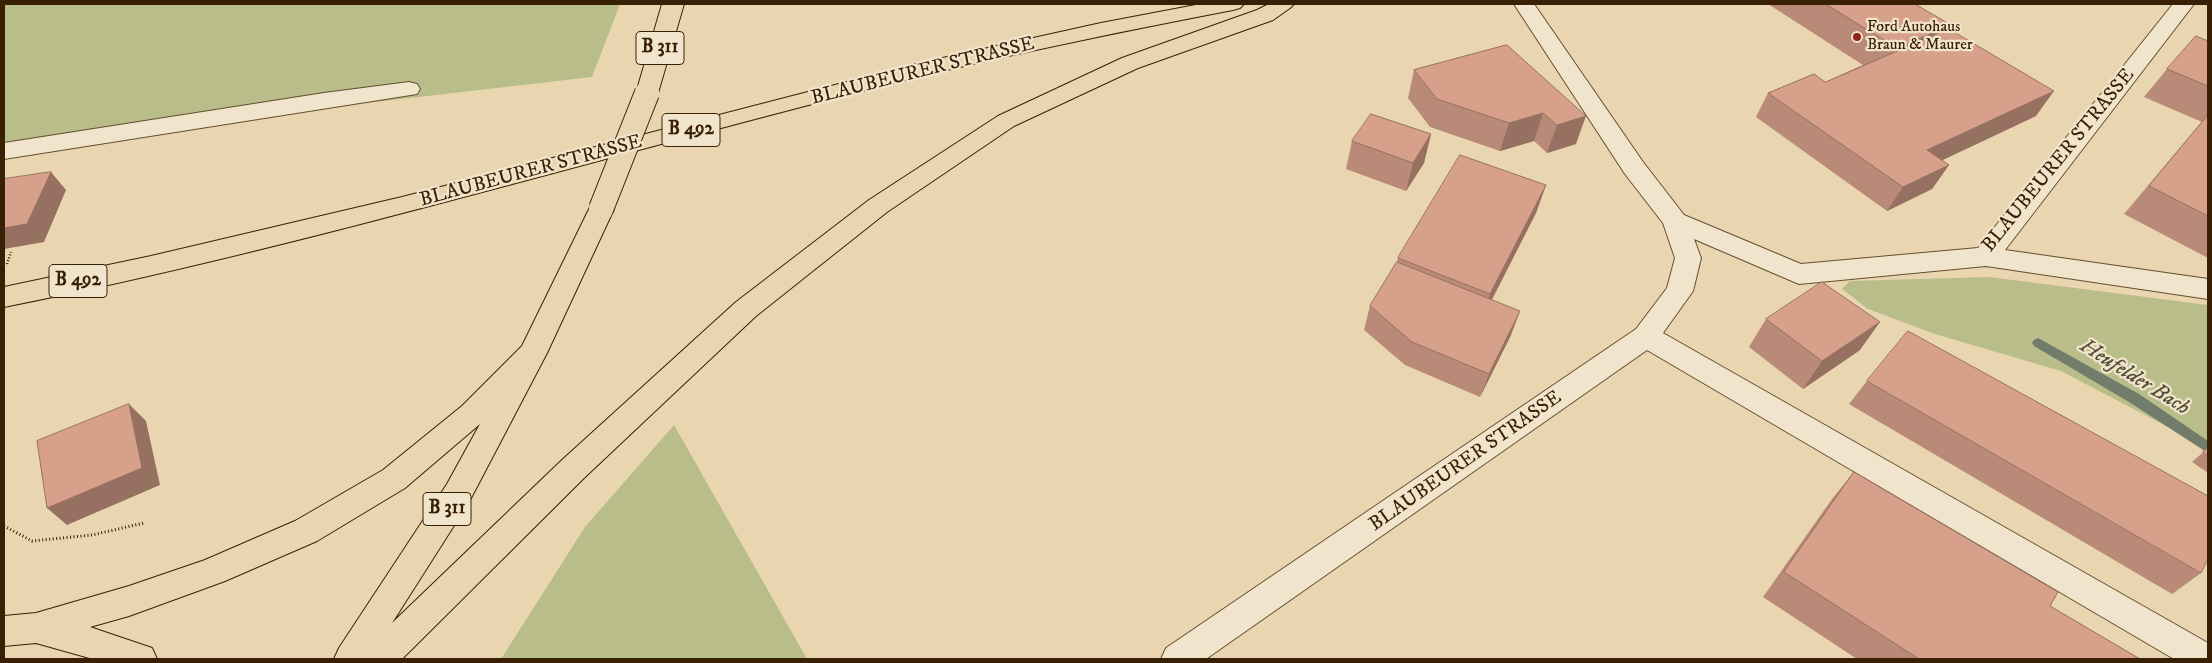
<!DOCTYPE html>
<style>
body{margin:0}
#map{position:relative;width:2212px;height:663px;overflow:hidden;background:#e9d6b0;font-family:"IM FELL DW Pica",serif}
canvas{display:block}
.frame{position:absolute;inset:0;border:5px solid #392004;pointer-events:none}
</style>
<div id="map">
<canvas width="2212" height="663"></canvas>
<div class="frame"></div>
</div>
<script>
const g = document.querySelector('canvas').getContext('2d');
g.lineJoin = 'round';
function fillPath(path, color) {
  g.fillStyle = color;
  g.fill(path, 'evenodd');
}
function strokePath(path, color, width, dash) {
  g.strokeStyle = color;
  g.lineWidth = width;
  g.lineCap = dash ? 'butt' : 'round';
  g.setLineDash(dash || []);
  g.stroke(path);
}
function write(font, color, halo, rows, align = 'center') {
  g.font = font + ' "IM FELL DW Pica",serif';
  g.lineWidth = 4.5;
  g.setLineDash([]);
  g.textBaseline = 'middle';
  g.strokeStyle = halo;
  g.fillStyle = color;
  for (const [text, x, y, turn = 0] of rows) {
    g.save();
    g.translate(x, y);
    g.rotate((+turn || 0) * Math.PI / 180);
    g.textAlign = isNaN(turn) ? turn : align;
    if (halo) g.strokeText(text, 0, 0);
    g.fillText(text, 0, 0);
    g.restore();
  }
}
fillPath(new Path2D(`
 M4,4H620L592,77L193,123L4,154Z
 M1989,277L2208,305V448L2061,371L1935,334L1868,309L1842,289L1850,281Z
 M674,425L807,659H501L585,527Z`), '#b8bd8a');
fillPath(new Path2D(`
 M2038,338L2139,394L2208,441V453L2129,402L2034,346L2032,343L2034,340Z`), '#717c6a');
const minor = new Path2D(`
 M1514,4H1534L1643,162L1684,215L1801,264L1978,248L2173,4H2194L2005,250L2208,279V299L1986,266L1799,284L1694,239L1701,258L1693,291L1663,333L2208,643V659H2174L1647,350L1206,659H1161L1166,648L1636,329L1667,288L1675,258L1663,223L1625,174Z
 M409,82L417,84L420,89L417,94L4,159V143L324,93Z`);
const major = new Path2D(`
 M662,4H684L658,93L655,98L647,100L639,98L636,93Z
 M1201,4H1244L1240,8L1233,10C1129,30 1025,51 922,76C616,152 314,245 4,307V287L151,256L402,197L920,63L1101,23Z
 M1269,4H1294L1290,8L1273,20L1138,68L1014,126L887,212L756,316L584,478L402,659H334L339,648L447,484L480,424L405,488L317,541L225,581L129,616L90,627L152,648L157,659H93L36,643L4,646V616L36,613L129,586L205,560L295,521L383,470L462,406L522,346L592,203L601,200L610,203L614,209L547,353L469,502L392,623L562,460L736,302L869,200L998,116L1122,58L1257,10Z`);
strokePath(minor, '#654e2f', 2);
strokePath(major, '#392004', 2);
strokePath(new Path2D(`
 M7,264L11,252`), '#392004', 2.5, [1, 2]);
strokePath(new Path2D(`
 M4,526L32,541L92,535L144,523`), '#392004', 3, [1, 2.5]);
fillPath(minor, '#f1e4cc');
fillPath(major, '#e9d6b0');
const majorBridge = new Path2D(`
 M601,209L647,93`);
strokePath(majorBridge, '#392004', 26, []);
strokePath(majorBridge, '#e9d6b0', 24);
fillPath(new Path2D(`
 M1768,4H1915L1949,29L2036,116L1942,160L1949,165L1932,189L1887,211L1756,117L1768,93L1825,82L1863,65Z
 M2208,41V258L2124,214L2202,122L2144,97L2167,69Z
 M1507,45L1576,144L1547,153L1534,141L1500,151L1430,127L1408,98L1414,70Z
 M1431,134L1424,163L1406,191L1346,169L1352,141Z
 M1546,185L1536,213L1492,300L1511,335L1480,397L1405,365L1364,330L1370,306L1397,262L1398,258Z
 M1766,319L1860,350L1803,389L1749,347Z
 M1867,381L2201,573L2172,594L1849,404Z
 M2208,448V473L2192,462Z
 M1854,472L2050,606L2140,659H1857L1763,597L1832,499Z`), '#b98a77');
fillPath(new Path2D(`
 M1951,25L1934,53L1880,76L1897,48Z
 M2054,91L2036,116L1911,175L1927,150Z
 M1543,113L1534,141L1500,151L1509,123Z
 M1586,116L1576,144L1547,153L1557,125Z
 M1431,134L1424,163L1406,191L1413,163Z
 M1949,165L1932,189L1887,211L1903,187Z
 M51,172L66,190L44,242L4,249V228Z
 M1546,185L1536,213L1480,322L1490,294Z
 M1520,311L1511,335L1480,397L1489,374Z
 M1880,322L1860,350L1803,389L1822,361Z
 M129,404L146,421L160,485L67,525L47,508Z`), '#967061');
const building = new Path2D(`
 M1826,4H1915L1951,25L1897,48Z
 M1949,29L2054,91L1927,150L1949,165L1903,187L1768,93L1814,74L1825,82Z
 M2196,36L2208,41V86L2167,69Z
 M1507,45L1586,116L1557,125L1543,113L1509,123L1437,99L1414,70Z
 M1371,114L1431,134L1413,163L1352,141Z
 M2208,115V216L2149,186Z
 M1460,155L1546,185L1490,294L1398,258Z
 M51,172L27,224L4,228V179Z
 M1397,262L1520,311L1489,374L1412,342L1370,306Z
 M1822,282L1880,322L1822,361L1766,319Z
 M1908,331L2208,496V559L2201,573L1867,381Z
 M129,404L142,468L47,508L37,441Z
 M2208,448V456L2203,452Z
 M1854,472L2058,592L2050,606L2140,659H1919L1784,572Z`);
fillPath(building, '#d7a08a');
strokePath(building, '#967061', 1);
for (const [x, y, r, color] of [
 [1857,37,5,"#8f2418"]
]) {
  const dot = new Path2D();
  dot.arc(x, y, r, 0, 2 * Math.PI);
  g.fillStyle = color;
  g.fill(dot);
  strokePath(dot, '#f1e4cc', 2);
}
write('16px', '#392004', '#f1e4cc', [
 ["Ford Autohaus",1867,28],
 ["Braun & Maurer",1867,46]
], 'left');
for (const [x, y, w] of [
 [660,48,48],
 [691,130,58],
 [78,281,58],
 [447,509,48]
]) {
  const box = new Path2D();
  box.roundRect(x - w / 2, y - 16.5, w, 33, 4);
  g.fillStyle = '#f1e4cc';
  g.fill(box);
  strokePath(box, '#392004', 1);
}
write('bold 19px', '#392004', null, [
 ["B 311",660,48],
 ["B 492",691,130],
 ["B 492",78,281],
 ["B 311",447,509]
]);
write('20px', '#392004', '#f1e4cc', [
 ["BLAUBEURER STRASSE",923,72,-14],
 ["BLAUBEURER STRASSE",2059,161,-51],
 ["BLAUBEURER STRASSE",531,172,-15],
 ["BLAUBEURER STRASSE",1466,462,-35]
]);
write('italic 21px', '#554e37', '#f1e4cc', [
 ["Heufelder Bach",2134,378,32]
]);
</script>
